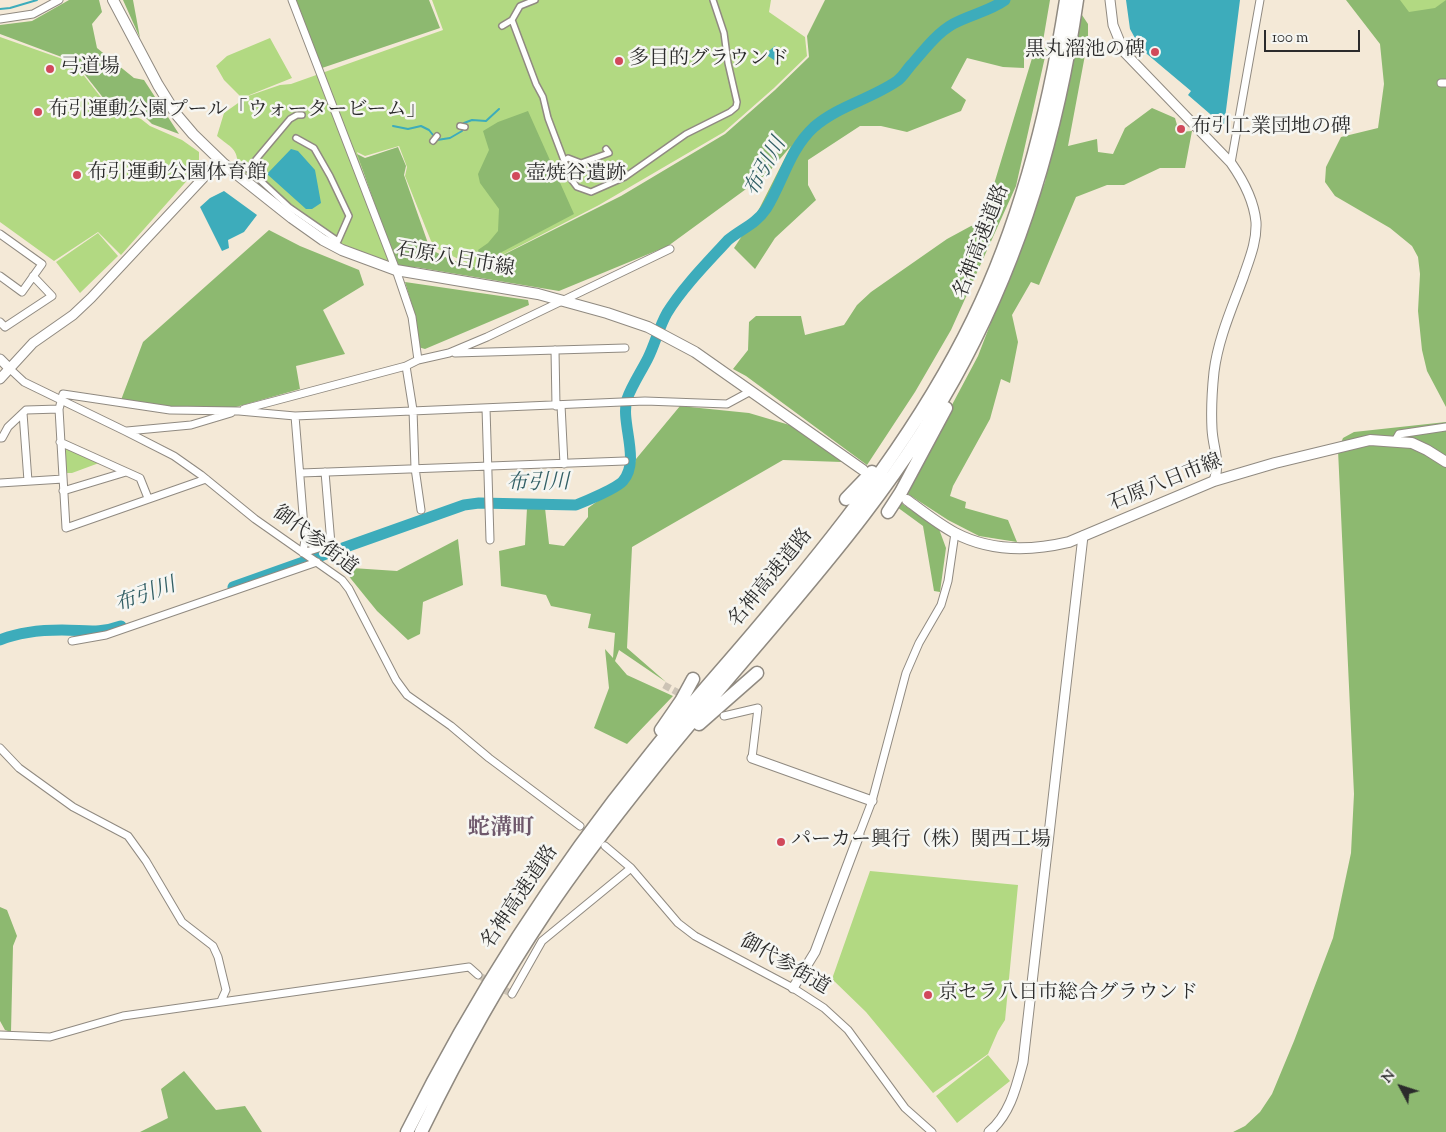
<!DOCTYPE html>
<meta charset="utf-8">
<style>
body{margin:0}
#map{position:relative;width:1446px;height:1132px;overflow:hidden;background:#f4e9d7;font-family:"Sorts Mill Goudy",serif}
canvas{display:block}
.north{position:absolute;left:1376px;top:1062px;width:50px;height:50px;-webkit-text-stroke:4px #f6f6f2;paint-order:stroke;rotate:310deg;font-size:14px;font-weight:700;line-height:20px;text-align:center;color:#2b2b2b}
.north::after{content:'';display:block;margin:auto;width:18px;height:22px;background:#2b2b2b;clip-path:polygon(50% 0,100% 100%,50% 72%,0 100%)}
.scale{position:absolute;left:1264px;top:30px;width:96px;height:22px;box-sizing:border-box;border:2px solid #2b2b2b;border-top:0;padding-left:6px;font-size:15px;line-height:18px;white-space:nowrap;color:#2b2b2b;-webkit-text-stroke:4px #f6f6f2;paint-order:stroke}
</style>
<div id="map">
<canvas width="1446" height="1132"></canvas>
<div class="north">N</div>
<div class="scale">100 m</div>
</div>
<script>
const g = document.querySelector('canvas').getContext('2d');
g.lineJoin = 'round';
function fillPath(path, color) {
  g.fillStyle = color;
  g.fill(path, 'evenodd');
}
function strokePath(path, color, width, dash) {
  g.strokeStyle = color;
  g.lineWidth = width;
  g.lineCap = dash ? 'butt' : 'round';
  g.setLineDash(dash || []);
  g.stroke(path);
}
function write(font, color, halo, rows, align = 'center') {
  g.font = font + ' "Sorts Mill Goudy","Noto Serif JP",serif';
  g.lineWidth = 5;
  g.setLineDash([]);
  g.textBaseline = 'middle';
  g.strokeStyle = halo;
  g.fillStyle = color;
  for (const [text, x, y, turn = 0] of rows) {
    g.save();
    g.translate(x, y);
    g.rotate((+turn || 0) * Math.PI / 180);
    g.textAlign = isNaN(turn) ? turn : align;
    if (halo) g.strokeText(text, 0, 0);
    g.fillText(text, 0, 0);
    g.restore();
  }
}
fillPath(new Path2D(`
 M432,0H771L769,12L805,37L807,56L774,88L724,132L599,205L477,268L438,249L431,241L405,176L407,167L399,146L365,156L357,152L390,263L345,246L312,228L237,166C239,149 230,147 217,136L224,113L248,96L280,85L291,84L443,30Z
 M1396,0H1446V5L1411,22Z
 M0,37L74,63L107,105L141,119L150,126L182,140L199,152V167L121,255L98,232L54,261L0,222Z
 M270,38L292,78L242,98L224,80L216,66L227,56Z
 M98,233L118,256L80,293L56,262Z
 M64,449H69L99,463L72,473H66Z
 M870,871L1018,885L1005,1020L998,1031L988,1054L933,1093L866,1012L832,979Z
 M988,1055L1010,1081L957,1123L936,1096Z`), '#b2d982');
fillPath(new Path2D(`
 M69,0H99L102,12L92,24L97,48L134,78L144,80L179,134L152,124L147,119L108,104L75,62L0,34V25L32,21Z
 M123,0H133L140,38Z
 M296,0H429L440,28L322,68Z
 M825,0H1050L1043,41L1031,39L1024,56V68L1003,67L967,58L951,88L966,100L961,111L907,132L881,126H860L808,160V185L816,200L775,238L755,269L734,248L757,213L791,146L768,173L668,246L559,291L415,267H397L357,154L365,158L398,147L406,166L404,175L430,249L449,259L477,268L621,196L725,134L775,90L809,57L807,36Z
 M1346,0H1400L1409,12L1435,8L1446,0V407L1427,371L1422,350L1418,311L1420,274L1418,257L1412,246L1390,228L1335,196L1325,182L1326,167L1341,137L1378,128L1384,84L1380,44Z
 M1078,15H1082L1088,24V39L1068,146L1097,139L1098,152L1113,154L1125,128L1152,108L1175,118L1179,132L1192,131L1185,168H1160L1124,185H1107L1076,197L1039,285L1031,282L1012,315L1018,342L1010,383L1001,379L990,419L953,486L950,496L966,502L965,508L1008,520L1017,542L979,536L948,520L908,494L920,465L978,356L1045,182Z
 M1036,45L1047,48L1016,186L951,330L915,392L867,465L746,376L733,369L748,350L749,322L756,316H801L805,335L844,325L857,305L871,292L947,239L971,226L982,224Z
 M528,111L574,214L481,263L478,250L488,243L498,231L499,209L480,183L478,174L489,150L483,131L498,122Z
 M269,230L300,246L359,270L364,285L323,310L345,354L296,366L300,389L236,407H171L121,400L143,342Z
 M405,282L528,300L529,305L425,349L418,347L416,318Z
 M680,406L749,413L793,426L842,462L783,460L632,547L627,648L666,682L619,650L615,661L627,675L673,696L627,744L594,728L609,688L605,649L613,658L615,633L588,628L591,614L551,606L546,595L501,586L499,551L525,545L527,508H545L549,544L564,546L588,517V508L631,477L636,459Z
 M1446,422V1132H1233L1245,1126L1260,1112L1272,1094L1294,1041L1333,938L1351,853L1354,794L1338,450L1343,438L1354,432Z
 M901,503L939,529L946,548L940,592L934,591L923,526L897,507Z
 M458,539L463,585L423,602L420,634L408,640L377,611L347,574L352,568L397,571Z
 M0,907L7,910L17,936L13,946L11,1032L5,1030L0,1021Z
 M184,1071L216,1110L245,1106L262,1132H140L168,1118L161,1089Z`), '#8db970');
fillPath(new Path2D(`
 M1126,0H1240L1224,126L1188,95L1191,91L1141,49L1130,29Z
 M775,46L785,56L777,62L765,54Z
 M291,149L298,151L315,170L321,203L312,209H306L267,174Z
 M224,191L257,215L244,232L228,240L229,248L222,251L200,207L210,198Z`), '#3dacbb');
strokePath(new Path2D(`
 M0,9L10,8L37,0
 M393,126L408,129L421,126L429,130L437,140L450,138L462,131L464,123L472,120L486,121L499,109`), '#3dacbb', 2);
strokePath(new Path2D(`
 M233,587L464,505L479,503L576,505C586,501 617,488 623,481C641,460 620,423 627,399C632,385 641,372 648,358C655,344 659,327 667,313C683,287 707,263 728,240C741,229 756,224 766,209C783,182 789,150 814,127C838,106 871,99 897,81C903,77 907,69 912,64C924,50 937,33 953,24C969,15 990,11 1005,0
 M0,640C19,632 42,630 62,630C85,630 99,634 121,626`), '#3dacbb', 11);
strokePath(new Path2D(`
 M664,685L686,697
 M478,975L512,994`), '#ccc3b5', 7, [7, 3.5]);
const pedestrian = new Path2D(`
 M512,20L536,84L543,97L548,118L571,179L577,187L591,192L625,177L686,134L730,112L736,107L737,102L728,63L724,33L713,0
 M502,26L512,20L520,6L535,0
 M460,126L465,127
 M296,138L314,148L330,176L349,216L338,241L289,207L248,169L290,119L297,115H302
 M433,141L437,136
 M565,160L568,158L581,163L609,153L606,149`);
const minor = new Path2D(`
 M292,0L396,270L412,317L418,360
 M0,19L33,14L59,0
 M1441,83H1446
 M1231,163L1260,0
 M0,234L42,264L22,292L0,276
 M0,322L5,327L52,296L33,276
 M555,350L556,406
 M455,353L625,348
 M406,366L413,410L415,468L421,510
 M9,368L24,382L125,431L174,456L201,475L255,519L342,580L349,589L396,680L407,695L451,726L489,758L580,826
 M561,405L564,464
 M486,408L490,540
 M244,409L406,366L418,360L449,353L487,337L670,249
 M23,413L28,481
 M295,416L305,539L303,553L331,544L325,472
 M127,431L191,425L231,413
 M0,438H2L8,427L26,410L59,409
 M1395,441L1399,434L1446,427
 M60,442L140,478L148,498
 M301,473L625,461
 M206,479L66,528L59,409L63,394L170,410L239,411L295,416L645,401L727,404L751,391
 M0,483L63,479
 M63,491L126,472
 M72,641L106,635L317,562
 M724,716L758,708L752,758
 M0,748L19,768L73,807L128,836L146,861L182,922L213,946L218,957L226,990L221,1001
 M859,835L872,801L906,673L919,643L941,605L948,581L955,533
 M605,846L631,868L678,923L695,936L793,988L824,1008L848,1030L905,1108L932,1132
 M512,994L542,941L631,868
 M0,1035L50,1037L123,1016L469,967L478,975`);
const tertiary = new Path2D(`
 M1110,0L1113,25L1124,52L1231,163C1243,180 1254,202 1256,222C1257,242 1249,260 1243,278C1232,308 1218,339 1214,372C1212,391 1211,410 1212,429C1213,449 1221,461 1214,481
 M0,359L9,368
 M0,379L33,343L73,315L91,298L220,160
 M752,758L872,801
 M793,988L815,952L859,835
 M989,1132C1010,1114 1016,1088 1023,1062L1083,536`);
const primary = new Path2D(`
 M113,0L158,85L176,114L193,134L224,164L292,218L323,240L342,250L396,270L538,294L607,313L648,327L695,352L863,470
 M907,500C922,511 938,524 955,533C991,552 1031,551 1069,542L1214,481L1275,463L1370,440L1412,443L1427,450L1446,462`);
const motorway = new Path2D(`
 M846,499L872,472
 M888,512L901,492L946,408
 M699,724L757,673
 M661,730L681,701L693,679
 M407,1132C474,998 554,873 648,757C688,706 732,659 773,609C848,520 922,424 973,319C1022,219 1049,109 1066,0
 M421,1132C458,1056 499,982 546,912C578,864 614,818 650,773C757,638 883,515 964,361C1024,248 1059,126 1077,0`);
strokePath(pedestrian, '#908a81', 8);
strokePath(minor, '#908a81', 9);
strokePath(tertiary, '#908a81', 11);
strokePath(primary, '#908a81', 12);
strokePath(motorway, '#908a81', 15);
strokePath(pedestrian, '#fff', 5);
strokePath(minor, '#fff', 7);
strokePath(tertiary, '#fff', 9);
strokePath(primary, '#fff', 10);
strokePath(motorway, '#fff', 12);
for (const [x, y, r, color] of [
 [1155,52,5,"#d1495b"],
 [619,61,5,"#d1495b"],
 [50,69,5,"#d1495b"],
 [38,112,5,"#d1495b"],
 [1181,129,5,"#d1495b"],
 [77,175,5,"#d1495b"],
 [516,176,5,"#d1495b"],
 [781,842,5,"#d1495b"],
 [928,995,5,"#d1495b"]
]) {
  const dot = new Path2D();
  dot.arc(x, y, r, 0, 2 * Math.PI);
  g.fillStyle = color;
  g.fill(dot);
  strokePath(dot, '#f6f6f2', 2);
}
write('20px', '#2b2b2b', '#f6f6f2', [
 ["黒丸溜池の碑",1145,52,"right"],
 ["多目的グラウンド",629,61],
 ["弓道場",60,69],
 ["布引運動公園プール「ウォータービーム」",48,112],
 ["布引工業団地の碑",1191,129],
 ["布引運動公園体育館",87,175],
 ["壺焼谷遺跡",526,176],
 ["パーカー興行（株）関西工場",791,842],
 ["京セラ八日市総合グラウンド",938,995]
], 'left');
write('20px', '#2b2b2b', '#f6f6f2', [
 ["名神高速道路",983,242,-69],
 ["石原八日市線",455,261,10],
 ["石原八日市線",1166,484,-22],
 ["御代参街道",314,542,37],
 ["名神高速道路",772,579,-51],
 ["名神高速道路",521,898,-56],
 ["御代参街道",784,966,30]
]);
write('italic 21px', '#325f65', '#f6f6f2', [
 ["布引川",767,168,-61],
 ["布引川",538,485,-1],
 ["布引川",146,597,-20]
]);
write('bold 22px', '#6e586b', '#f6f6f2', [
 ["蛇溝町",501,830]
]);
</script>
